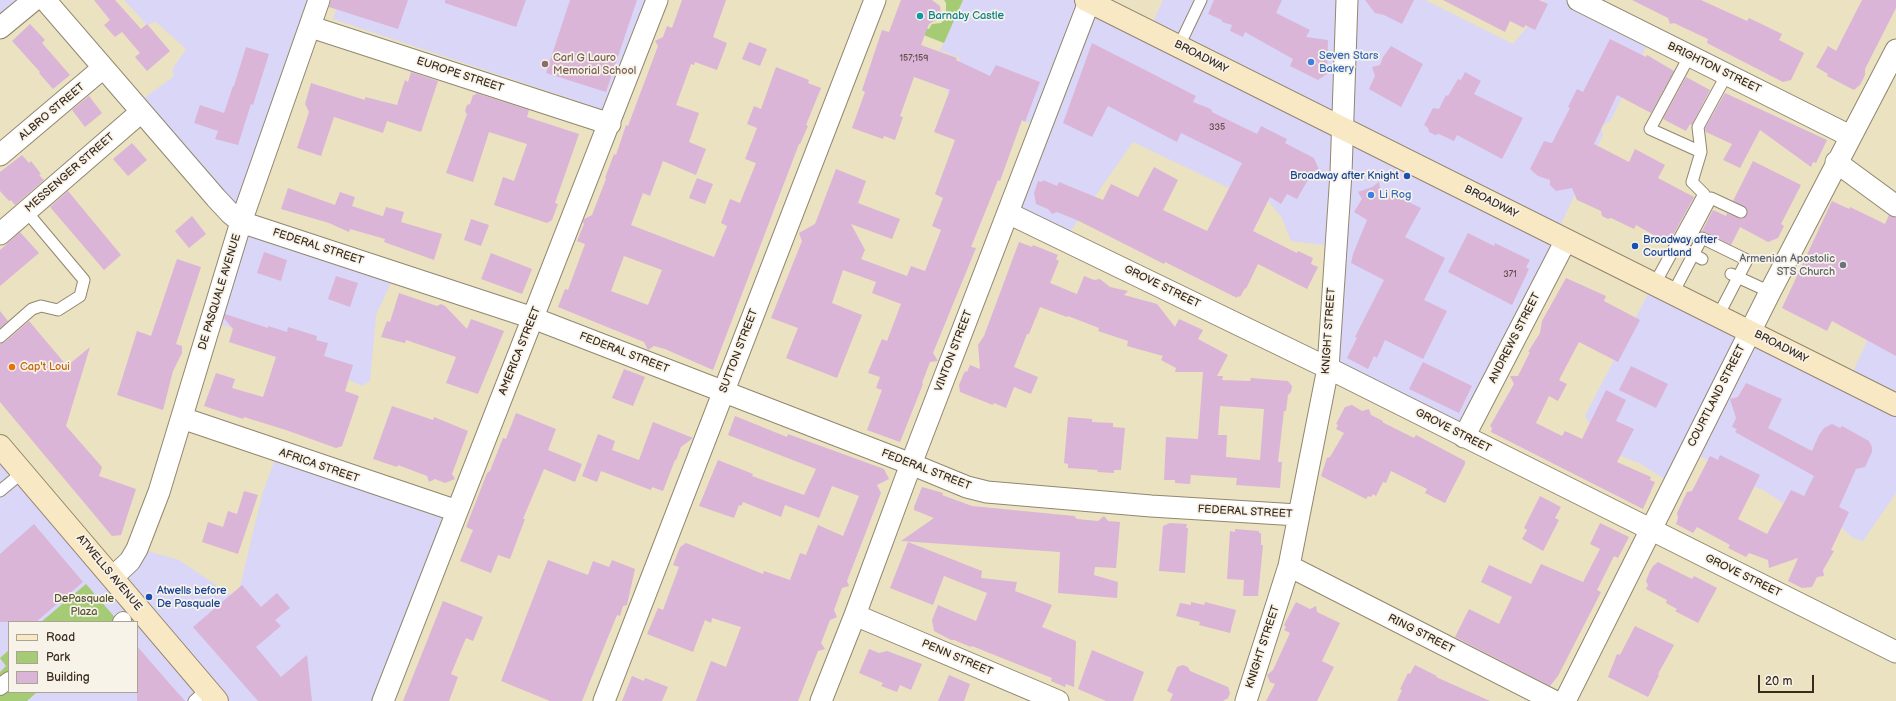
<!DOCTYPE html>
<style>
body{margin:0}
#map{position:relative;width:1896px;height:701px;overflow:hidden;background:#eae2c0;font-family:"Balsamiq Sans",sans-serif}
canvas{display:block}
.legend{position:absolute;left:8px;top:621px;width:130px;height:72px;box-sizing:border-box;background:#f7f3e8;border:1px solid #aca397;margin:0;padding:5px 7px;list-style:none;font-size:12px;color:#3b2a1e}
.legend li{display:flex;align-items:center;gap:8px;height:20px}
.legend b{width:20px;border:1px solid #aca397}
.scale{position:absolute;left:1758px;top:675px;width:56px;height:18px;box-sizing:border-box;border:2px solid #3b2a1e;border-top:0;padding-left:5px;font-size:12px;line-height:14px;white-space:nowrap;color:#3b2a1e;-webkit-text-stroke:3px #f7f3e8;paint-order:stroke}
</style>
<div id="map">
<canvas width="1896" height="701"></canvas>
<ul class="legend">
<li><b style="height:5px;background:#f8e8c3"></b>Road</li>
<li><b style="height:11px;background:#a5cb75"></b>Park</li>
<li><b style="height:11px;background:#dab5d8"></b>Building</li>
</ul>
<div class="scale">20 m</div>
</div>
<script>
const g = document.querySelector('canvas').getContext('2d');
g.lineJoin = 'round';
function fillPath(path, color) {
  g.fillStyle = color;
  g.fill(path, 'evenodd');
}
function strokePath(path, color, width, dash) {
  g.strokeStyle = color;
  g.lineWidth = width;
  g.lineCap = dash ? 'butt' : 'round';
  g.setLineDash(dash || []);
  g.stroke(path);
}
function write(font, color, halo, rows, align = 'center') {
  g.font = font + ' "Balsamiq Sans",sans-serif';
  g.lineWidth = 3.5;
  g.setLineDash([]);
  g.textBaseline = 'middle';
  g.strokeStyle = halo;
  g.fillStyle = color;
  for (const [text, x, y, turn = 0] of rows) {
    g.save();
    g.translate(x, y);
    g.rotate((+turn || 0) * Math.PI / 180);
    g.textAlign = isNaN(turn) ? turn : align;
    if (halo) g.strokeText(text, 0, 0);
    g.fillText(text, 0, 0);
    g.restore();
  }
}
fillPath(new Path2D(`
 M0,0H31L0,27Z
 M124,0H316L239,213L140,101L173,77V68L186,49L156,22L147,25Z
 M339,0H646L604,110L333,19Z
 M963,0H1094L1152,24L1163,0H1425L1513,44L1534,19L1544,0H1578L1649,41L1611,120L1601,127L1603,135L1559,228L1565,237L1465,434L1332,366L1333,246L1291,241L1282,218L1261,192L1250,198L1133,142L1068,235L1010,209L1038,126L946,92L960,58L940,50Z
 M240,221L397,270L376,315L370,381L362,386L252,334L212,322Z
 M1654,282L1851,376L1868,339L1896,302V493L1863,541L1853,538L1825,513L1797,512L1763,490L1746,484L1727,468L1692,453L1671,483L1639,463L1597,447L1590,424L1585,416Z
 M0,438L119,575L137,548L179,560L237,599L262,495L278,451L455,513L385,701H0ZM9,622H137V692H9Z`), '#dad6f7');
fillPath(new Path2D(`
 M944,0H963L944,43L921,34L923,28L929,29L932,24L941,23L946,18V3Z
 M86,584L118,621L41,622Z
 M9,650V692H37L27,701H0V672L6,666L0,658Z`), '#a5cb75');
fillPath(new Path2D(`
 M94,0H115L141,29L147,24L170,51L147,71L135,57L140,53L122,32L115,37L104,25L110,20Z
 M331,0H408L398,29L329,7Z
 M445,0H526L516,27L445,3Z
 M570,0H637L606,92L546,73Z
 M682,0H726L713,37L727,43L717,70L695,62L694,65L691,64L676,105L699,113L689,142L706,149L696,175L663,161L650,196L643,193L631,225L714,257L727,226L721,223L730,199L740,203L756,163L745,159L757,128L747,124L754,106L761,109L776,67L809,80L808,83L821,88L806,125L808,126L800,144H799L713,370L665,349L654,346L648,350L644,342L558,307L565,289L568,290L585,244L577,241L584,224L583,222L584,219L592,215L606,179L605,178L614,154L616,155L626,125L628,126L658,46L655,41L663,37L667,26L672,28ZM624,256L662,270L648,305L611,291Z
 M901,0H932L940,6L941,15L939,18L929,24L921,45L957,58L956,60L990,76L996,65L1040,82L1025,122L1022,120L1000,181L998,180L971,247L976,248L933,353L938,361L930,362L922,383L923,384L900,442L867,430L882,390L876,388L880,377L868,373L882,339L887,341L901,304L872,293L876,282L843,270L832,303L862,315L837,378L786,358L798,328L771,318L802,241L799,233L815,224L836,169L866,181L858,203L900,219L892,239L851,224L865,250L861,259L907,276L911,266L925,271L941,230L932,226L943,198L935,194L955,140L934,132L950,90L914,77L900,116L903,117L895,140L884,136L883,139L852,128L865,92L862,90L882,30L889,32Z
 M1214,0H1282L1276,13L1310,30L1306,37L1328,40L1327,74L1318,80L1290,66L1293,59L1245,32L1243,37L1230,31L1232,25L1222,22V20L1208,14Z
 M1365,0H1414L1402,24L1384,15L1375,13Z
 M1443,0H1539L1548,4L1535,30L1525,25L1524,28L1510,21L1505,32Z
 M1632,0H1701L1747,21L1749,18L1782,34L1779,40L1804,53L1791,80L1783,82L1707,43L1708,39L1674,23L1670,24L1668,18Z
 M1862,0H1896V8L1865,69V75L1860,85L1854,90L1827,76L1828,74L1816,67L1828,46L1836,51Z
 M30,24L45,40L42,43L70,75L53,89L39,73L40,72L12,41Z
 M1610,39L1646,57L1647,55L1674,71L1651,113L1617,95L1594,144L1629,162L1635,149L1665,165L1658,178L1694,197L1671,239L1667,237L1664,241L1636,225L1634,229L1611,218L1608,219L1602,216L1601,211L1577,200L1572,188L1556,191L1550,185V180L1538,176L1530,169L1544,141L1552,143L1570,108L1568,107L1577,89L1583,92Z
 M749,42L767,49L760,66L742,59Z
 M1092,43L1196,96L1193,102L1211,109L1212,112L1257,134L1261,126L1287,139L1285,143L1314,158L1319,170L1313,171L1297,199L1287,194L1281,204L1270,197L1253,231L1297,253L1298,251L1313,258L1311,264L1318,267L1307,289L1258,264L1246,289L1245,288L1240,297L1238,296L1237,298L1165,262L1164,264L1079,221L1057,212L1052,214L1048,209L1036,204L1034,193L1038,181L1042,182L1043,180L1057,186L1059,182L1103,200L1111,184L1138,197L1154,167L1178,180L1163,210L1207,231L1242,163L1181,133L1177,142L1108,106L1092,137L1063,123Z
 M1391,46L1423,64L1401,107L1369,89L1375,76L1372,67L1380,65L1383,57Z
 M246,47L269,54L253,105L251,104L238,145L215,139L218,131L194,123L200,105L224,113L233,86H234Z
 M411,72L438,81L421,132L387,121L383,133L334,117L321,156L297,148L309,112L305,104L311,83L365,100V97L397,105L405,80L408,82Z
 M1465,72L1481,81L1474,94L1523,118L1502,159L1457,135L1454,141L1439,134L1435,135L1429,132L1428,128L1424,125L1433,108L1439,109L1446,95L1448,96L1458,79L1461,80Z
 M1686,77L1710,90L1692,125L1690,124L1686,131L1663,119Z
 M476,93L529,110L527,117L579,134L555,203L558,204L552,220L547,223L494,205L503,177L514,181L527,144L489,132L473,182L446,173L467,114L465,111L467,105L470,104L473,95H475Z
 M1725,93L1827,140L1816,163L1813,162L1811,167L1760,130L1740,168L1723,160L1732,144L1706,132L1705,128Z
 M89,96L102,113L85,127L72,110Z
 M132,143L147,160L128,176L113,159Z
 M22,155L29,163L31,161L41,174L39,175L44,180L15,205L11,200L9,201L0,191V172Z
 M1753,161L1801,185L1781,224L1784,226L1778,238L1768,242L1740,227L1731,245L1702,231L1713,210L1726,216L1727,213L1741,219L1747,215L1746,208L1733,201Z
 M697,178L713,184L705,204L689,198Z
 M1379,182L1382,199L1394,195L1421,208L1405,237L1445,258L1424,300L1447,311L1423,359L1385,340L1377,358L1374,356L1368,369L1347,358L1357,338L1355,337L1384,280L1351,263L1353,254L1367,220L1354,212L1362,199L1358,192L1372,187Z
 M288,188L335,205L340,192L355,197L352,206L382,216H383L386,207L404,212L401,222L442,234L434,260L384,242L385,239L350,229L349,232L329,223L281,209Z
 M68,191L121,255L104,270L50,207Z
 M1832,201L1849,209L1850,207L1885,224L1889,215L1896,218V356L1832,321L1827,331L1782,308Z
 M192,216L206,234L189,248L175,231Z
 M471,219L489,225L481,246L464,240Z
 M20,232L39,253L0,286V250Z
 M1468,233L1494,246L1495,243L1530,260L1526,267L1529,269L1512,305L1448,272Z
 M1019,242L1032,247L1033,245L1058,255L1056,259L1059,261L1050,283L1077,294L1084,276L1094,280L1100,279L1110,287L1128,291L1124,295L1157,304L1175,327L1179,319L1203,330L1198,339L1228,355L1217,376H1223L1222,380L1250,381L1251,378L1288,381L1292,386L1291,392L1288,395L1286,411H1284L1278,462H1282L1280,488L1236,485L1237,478L1191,475L1190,484L1175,483V480H1164L1166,437L1198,439L1203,372H1175L1176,368L1161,360L1163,356L1127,346L1128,341L1098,331L1099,328L1068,316L1067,317L1040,307L1029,334H1027L1014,367L1038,377L1031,394L1014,387L1006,408L994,403L993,405L960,392L959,385L965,371L967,372L970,365L980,369L978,345L984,336ZM1220,406L1264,409L1260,460L1226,457L1227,435H1218Z
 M264,252L287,260L281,281L257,273Z
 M491,253L532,269L522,294L481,279Z
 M177,259L201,267L176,344L182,346V353L173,371L163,410L117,395L137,331L151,336Z
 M336,276L358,283L350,307L328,299Z
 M1566,278L1606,296L1604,301L1640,320L1618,362L1579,342L1559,380L1567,384L1558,401L1549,396L1536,423L1562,436L1565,431L1582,439L1606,390L1626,400L1616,421L1634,429L1617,462L1651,477L1650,480L1655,482L1643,509L1491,432L1492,428L1490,426L1514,384L1510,376H1518L1530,352H1528L1540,333L1542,321Z
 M399,293L437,306L441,304L445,306L467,329L471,319L504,331L478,394L446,383L456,357L406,340L405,343L381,337L387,321L390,322Z
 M0,311L8,321L0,328Z
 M225,314L268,328V326L287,332L288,327L317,336L316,340L328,343L324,356L353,365L345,391L359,396L342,446L336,448L286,430L244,417L243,419L204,406L216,373L235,379L232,388L263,397L276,357L229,342L233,329L224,318Z
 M29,321L67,366L90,347L66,426L102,467L99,476L136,489L121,535L112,536L0,402V344L5,342Z
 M1423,362L1472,386L1459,413L1409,389Z
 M1631,366L1668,384L1656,408L1619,390Z
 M624,369L645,377L633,406L612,398Z
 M1746,383L1782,399L1768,428L1812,451L1819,435L1824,428L1832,424L1840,428L1842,426L1869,441L1872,447V452L1865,467L1856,469L1839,507L1849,512L1831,550L1834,551L1823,570L1824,576L1817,577L1812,587L1802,588L1788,581L1798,558L1769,568L1768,560L1749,553L1746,557L1728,548L1730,545L1697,527L1693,533L1676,524L1678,518L1677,513L1687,492L1692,491L1710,456L1718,460L1720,455L1760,475L1738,519L1767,534L1791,490L1804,496L1814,476L1735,432L1737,429L1732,427L1736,418L1730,399L1738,397Z
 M1352,405L1362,411L1369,409L1371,415L1383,421L1382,422L1414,438L1416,435L1465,461V464L1445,503L1425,493L1427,489L1391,471L1386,483L1383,482L1376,496L1373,494L1371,497L1368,496L1366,499L1321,476L1327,458L1330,457L1344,433L1336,429L1338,425L1336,424L1345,407Z
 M392,406L433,420L434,417L468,431L452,474L455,479L445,483L435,479L429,482L427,476L398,465L397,467L373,459Z
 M516,413L556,429L548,450L582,464L575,482L544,469L523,519H525L510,559L498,555L491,573L460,561L473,530L466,527L487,473L490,471L503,438L506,439Z
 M735,416L787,437L788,434L884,469L889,479L877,485L881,493L847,581L849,586L842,588L834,610L837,617L830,620L821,643L825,649L818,651L798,701H696L711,661L726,667L741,627L712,618L711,623L705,620L693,652L647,634L658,608L663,610L679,567L673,565L680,547L686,543L763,574L764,571L790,580L800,553L806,555L818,525L843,536L859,496L832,486L819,518L785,505L781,517L743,502L741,506L739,505L734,518L699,506L718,460L753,474L752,476L804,495L816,469L728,435Z
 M1068,417L1092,419V422L1113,423V427L1125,428L1121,470H1114V473L1097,472L1098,470L1068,468V464L1064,463Z
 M653,422L693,438L681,447L676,460H675L663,491L652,487L651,490L601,471L597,482L582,476L598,434L615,441L612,450L639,460Z
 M922,487L943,493L942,495L972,506L1074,516L1077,519L1098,521L1104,516L1108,521L1120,522L1116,568L1095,567L1094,575L1118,582L1117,598L1058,593L1060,552L901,541L934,518L914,510V507Z
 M244,491L258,495L238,554L202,542L208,522L223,527L228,511L237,514Z
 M1540,496L1561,507L1555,518L1559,520L1543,551L1522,539L1527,530L1524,528Z
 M1170,523L1187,524L1186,528H1188L1185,573L1159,571L1163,526Z
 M1600,523L1629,537L1618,558L1614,556L1597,590L1601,592L1558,676L1550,686L1455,637L1469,609L1499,624L1512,597L1481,582L1489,565L1531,584L1541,564L1583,582L1600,549L1590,544Z
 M34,524L83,582L36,622H0V554Z
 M1235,529L1259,531V533H1261V545H1263L1258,596H1243L1244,580L1227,579L1230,531L1235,532Z
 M908,542L982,571L981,578L1017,582L1015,591L1052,605L1042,627L1076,641L1074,687L1066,684L1065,687L1051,681L1052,678L972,646L971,647L954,640H951L934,631L932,620L938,605L976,621L987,593L944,576L933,605L890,588Z
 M548,560L588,575L593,561L609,567L612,560L635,569L627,605L623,606L620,616L617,615L582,701H550L501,681Z
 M1658,562L1692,579L1694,576L1717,588L1698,623L1675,611L1677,609L1666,603L1667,600L1646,589L1648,585L1646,581L1650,571L1653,566Z
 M242,585L261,607L277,593L290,608L275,620L281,626L256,647L281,677L307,655L312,701H258L193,627Z
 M443,601L483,617L473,641L466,638L451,674L458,677L449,701H403Z
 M1191,602L1204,605L1205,602L1236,610L1230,633L1199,625L1200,622L1176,616L1180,603L1191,605Z
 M1296,602L1310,609L1316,606L1317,612L1340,623L1322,661L1334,667L1317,701H1266L1275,684L1270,682L1267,675L1273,670L1290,633L1284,630L1286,627L1284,625Z
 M1635,626L1674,645L1658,674L1659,675L1648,697L1608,677L1617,654L1620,655Z
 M137,646L169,683L185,701H137Z
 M869,649L879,653L887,651L922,664L911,690L900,685L897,692L881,686L883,683L859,673Z
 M1092,650L1144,672L1133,701H1106L1078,689Z
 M1183,665L1188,667L1190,671L1228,687L1230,693L1228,698L1223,701H1170L1173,694L1167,691L1177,667Z
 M1415,665L1437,676L1436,677L1490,701H1397L1402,690L1400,689L1408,673L1410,674Z
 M949,675L970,684L964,701H938Z
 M632,676L644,681L645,678L668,687L662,701H622Z`), '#dab5d8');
const service = new Path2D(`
 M1179,46L1201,0
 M1690,55L1650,129L1701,152
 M1692,234L1711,198L1741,212
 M1684,249L1702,259
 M1731,274L1770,292
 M1654,285L1704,194L1692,182L1701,152L1698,127L1727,74
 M1673,293L1702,238L1747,260L1718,316
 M0,337L32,309L41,306L58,310L80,296L84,280L26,211
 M0,491L23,472
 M194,701L207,689`);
const pedestrian = new Path2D(`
 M121,622L123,620
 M0,687L9,680`);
const minor = new Path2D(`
 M45,0L216,198L230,213L241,222L533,318L911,464L967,487L987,492L1151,506L1298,515
 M1578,0L1850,136
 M311,27L610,124
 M0,28L34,0
 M0,155L103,68
 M1836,162L1896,206
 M1008,213L1328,368L1896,652
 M0,234L141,112
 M182,418L457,511
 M1464,437L1566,240
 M1289,566L1554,701
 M113,577L130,561L137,549L159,492L241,222L319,0
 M855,615L1058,701
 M383,701L657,0
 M604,701L875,0
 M821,701L855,615L911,464L1089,2
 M1246,701L1289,566L1328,368L1341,173L1347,0
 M1565,701L1770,292L1896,50`);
const secondary = new Path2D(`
 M1086,0L1896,405
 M0,446L217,701`);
strokePath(service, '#92866f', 13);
strokePath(pedestrian, '#92866f', 18);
strokePath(minor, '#92866f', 23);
strokePath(secondary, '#92866f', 24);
strokePath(service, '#fff', 11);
strokePath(pedestrian, '#fff', 16);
strokePath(minor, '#fff', 21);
strokePath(secondary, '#f8e8c3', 22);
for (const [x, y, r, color] of [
 [920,16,4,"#0f9aa8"],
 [1311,62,4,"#3f7fe0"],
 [545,64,4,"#8d6e63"],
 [1407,176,4,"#1a4fb4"],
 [1371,195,4,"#3f7fe0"],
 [1635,246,4,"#1a4fb4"],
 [1843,265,4,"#6b7280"],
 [12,367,4,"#e8710a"],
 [149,597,4,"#1a4fb4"]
]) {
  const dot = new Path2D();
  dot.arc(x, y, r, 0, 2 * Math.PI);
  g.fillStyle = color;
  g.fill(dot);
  strokePath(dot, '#f7f3e8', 1.5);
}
write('9px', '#634d4c', null, [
 ["157;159",914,59],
 ["335",1217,128],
 ["371",1510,275]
]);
write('11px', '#0d838f', '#f7f3e8', [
 ["Barnaby Castle",928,16]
], 'left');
write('11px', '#366cbe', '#f7f3e8', [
 ["Seven Stars",1319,56],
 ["Bakery",1319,69],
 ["Li Rog",1379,195]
], 'left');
write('11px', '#3b2a1e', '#f7f3e8', [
 ["BROADWAY",1201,57,27],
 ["BRIGHTON STREET",1714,68,26],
 ["EUROPE STREET",460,75,18],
 ["ALBRO STREET",52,112,-40],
 ["MESSENGER STREET",70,173,-41],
 ["BROADWAY",1491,202,27],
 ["FEDERAL STREET",318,247,18],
 ["GROVE STREET",1162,287,26],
 ["DE PASQUALE AVENUE",220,292,-73],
 ["KNIGHT STREET",1329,331,-86],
 ["ANDREWS STREET",1515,338,-63],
 ["BROADWAY",1781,347,27],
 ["AMERICA STREET",520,351,-68],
 ["SUTTON STREET",739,351,-69],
 ["VINTON STREET",954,351,-69],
 ["FEDERAL STREET",624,353,21],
 ["COURTLAND STREET",1717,396,-63],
 ["GROVE STREET",1453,431,27],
 ["AFRICA STREET",319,466,19],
 ["FEDERAL STREET",926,470,21],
 ["FEDERAL STREET",1245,512,3],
 ["ATWELLS AVENUE",109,573,50],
 ["GROVE STREET",1743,576,26],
 ["RING STREET",1421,634,27],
 ["KNIGHT STREET",1263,647,-72],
 ["PENN STREET",957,658,23]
]);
write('11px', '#785e54', '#f7f3e8', [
 ["Carl G Lauro",553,58],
 ["Memorial School",553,71]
], 'left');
write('11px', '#164399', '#f7f3e8', [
 ["Broadway after Knight",1399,176,"right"],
 ["Broadway after",1643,240],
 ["Courtland",1643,253],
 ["Atwells before",157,591],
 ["De Pasquale",157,604]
], 'left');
write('11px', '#5b616d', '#f7f3e8', [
 ["Armenian Apostolic",1835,259],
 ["STS Church",1835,272]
], 'right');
write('11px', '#c56008', '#f7f3e8', [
 ["Cap't Loui",20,367]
], 'left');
write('11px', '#565234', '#f7f3e8', [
 ["DePasquale",84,599],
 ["Plaza",84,612]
]);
</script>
